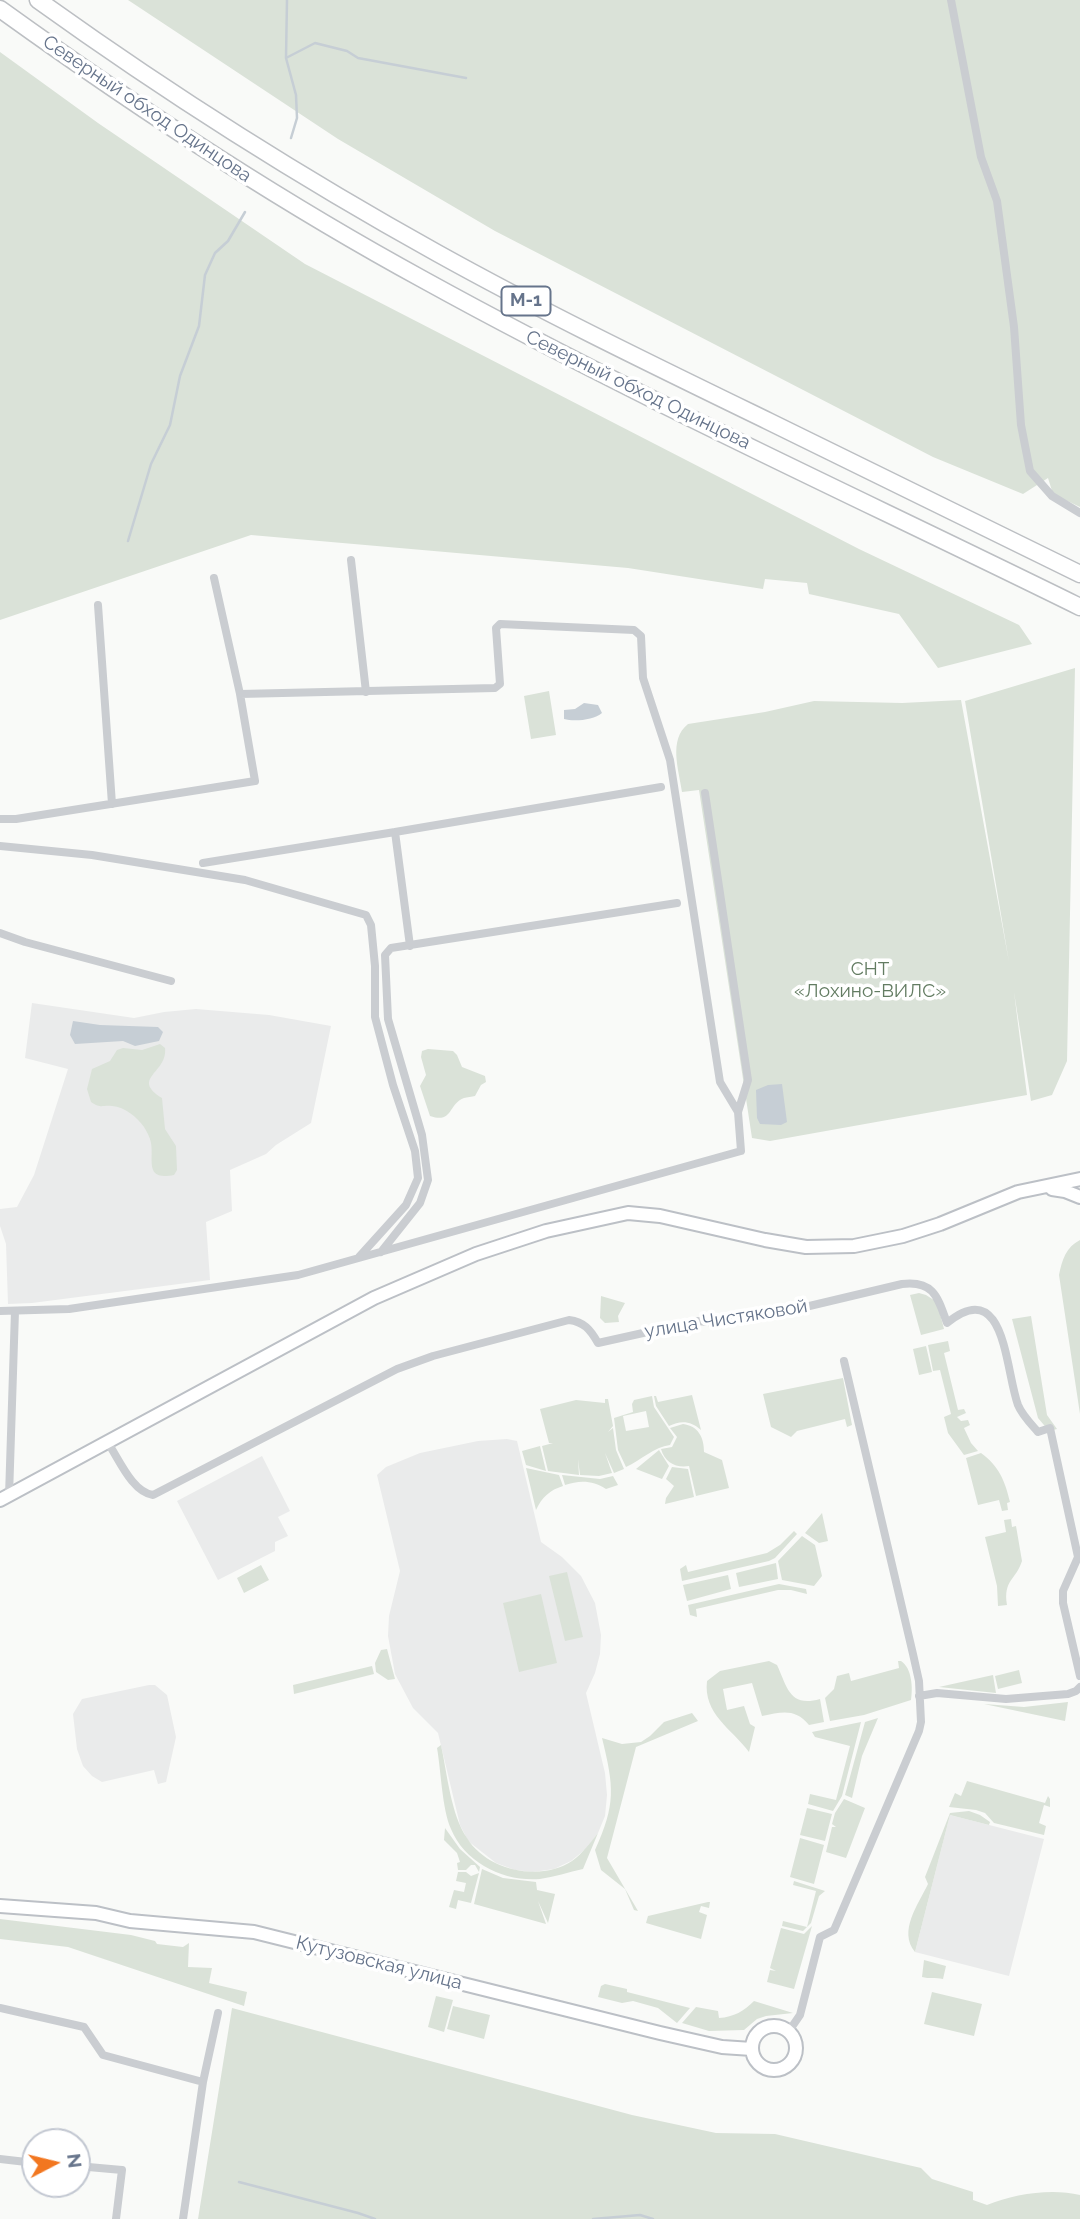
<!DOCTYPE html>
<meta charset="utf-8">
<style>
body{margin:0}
#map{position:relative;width:1080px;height:2219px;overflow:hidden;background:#f9faf8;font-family:Raleway,sans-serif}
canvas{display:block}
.north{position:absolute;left:21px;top:2128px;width:70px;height:70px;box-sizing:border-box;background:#fff;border:2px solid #c2c7d1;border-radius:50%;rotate:83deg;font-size:19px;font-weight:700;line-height:28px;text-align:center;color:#66748b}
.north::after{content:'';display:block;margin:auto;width:24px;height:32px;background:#f27720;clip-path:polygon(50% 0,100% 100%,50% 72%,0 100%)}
</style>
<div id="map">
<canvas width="1080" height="2219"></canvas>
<div class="north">N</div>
</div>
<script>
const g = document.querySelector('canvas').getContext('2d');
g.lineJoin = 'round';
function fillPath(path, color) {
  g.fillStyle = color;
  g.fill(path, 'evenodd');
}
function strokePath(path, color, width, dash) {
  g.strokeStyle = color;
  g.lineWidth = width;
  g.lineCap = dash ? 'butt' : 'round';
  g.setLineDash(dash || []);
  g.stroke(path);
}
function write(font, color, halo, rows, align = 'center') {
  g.font = font + ' Raleway,sans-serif';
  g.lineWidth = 7;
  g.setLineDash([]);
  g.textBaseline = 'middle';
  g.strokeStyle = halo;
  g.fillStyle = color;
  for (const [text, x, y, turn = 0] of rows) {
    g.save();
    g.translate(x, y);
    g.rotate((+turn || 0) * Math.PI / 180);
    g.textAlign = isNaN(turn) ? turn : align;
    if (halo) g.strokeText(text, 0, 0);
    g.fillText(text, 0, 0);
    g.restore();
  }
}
fillPath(new Path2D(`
 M32,1003L134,1018L164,1012L196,1009L269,1015L331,1026L311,1123L276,1145L266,1154L230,1170L232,1211L206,1222L210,1280L32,1303L8,1304L6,1244L0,1226V1209L17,1207L34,1175L68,1069L25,1058Z
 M507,1439L517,1441L541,1542L562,1557L581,1576L595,1603L601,1635L600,1654L595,1673L586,1693L605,1773L607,1795L605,1816L598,1833L587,1848L571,1861L554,1869L533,1872L515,1870L496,1863L468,1841L460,1825L438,1733L413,1708L395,1674L388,1636L389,1616L400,1571L377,1475L386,1467L420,1453L478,1441Z
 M262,1456L290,1511L278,1517L288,1536L275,1542V1551L218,1580L177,1501Z
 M149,1685H155L167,1695L176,1737L166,1782L158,1784L154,1770L102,1782L92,1776L83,1766L77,1749L73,1714L82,1699Z
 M950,1815L1044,1839L1009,1976L915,1952Z`), '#eaebeb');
fillPath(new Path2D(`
 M128,0H1080V507L1053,494L1048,478L1023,494L933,457L495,231L338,139Z
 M0,52L98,123L305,264L859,549L1019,625L1032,644L938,668L899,614L809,594L807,583L765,579L763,589L628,568L251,535L0,620Z
 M1075,668L1067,1061L1052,1095L1031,1101L1014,992L1027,1095L770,1141L752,1138L699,790L682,792C679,770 668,740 688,724L765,712L814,701L902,703L961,700L1009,962L965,701Z
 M549,691L556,735L531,739L524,696Z
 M160,1044L165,1048C168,1073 130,1078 162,1098L165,1129L176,1146L177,1170L174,1175C144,1181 154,1160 151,1143C150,1137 147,1132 144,1127C137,1117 125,1107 112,1106C101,1105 102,1109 91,1102L87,1089L92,1069L110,1061L117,1050L123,1048L142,1050Z
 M428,1049L453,1051L457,1055L462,1067L485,1076L486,1082L481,1085L475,1096C472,1097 467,1097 464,1098C448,1104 453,1124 430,1116L420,1086L426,1075L421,1057L422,1051Z
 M1080,1240V1414L1059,1275C1062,1260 1066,1247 1080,1240Z
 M919,1293L926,1295L937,1302L944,1329L921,1335L910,1295Z
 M601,1296L625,1303L618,1316L619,1322L605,1323L600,1318Z
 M1031,1316L1047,1415L1057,1429L1049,1431L1038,1418L1012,1319Z
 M948,1341L950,1351L944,1353L958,1410L964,1409L966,1413L957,1417L961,1421L968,1420L970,1425L964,1428L971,1443L978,1451L964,1455L948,1433L944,1417L951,1414L940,1370L933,1371L928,1345Z
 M926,1346L932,1372L919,1375L913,1349Z
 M843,1378L852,1425L847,1427L845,1419L797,1431L791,1437L771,1427L763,1394Z
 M692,1395L701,1430C691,1421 681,1420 669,1426L656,1406L654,1396H656L658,1402Z
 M652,1396L654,1407L674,1437L670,1445C654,1447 641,1460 626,1467L618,1450L614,1418L633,1412L632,1404L634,1400ZM646,1411L649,1427L626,1431L623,1416Z
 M605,1399H608L613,1426L608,1432L613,1428L616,1450L624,1469L614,1473L605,1453L612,1473L599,1476L580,1475L578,1459L579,1475L548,1471L542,1446L553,1443H549L540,1409L576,1400L605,1403Z
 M683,1424C698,1426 704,1437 704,1452L722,1460L729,1488L696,1496L689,1466C676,1468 665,1463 661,1449L672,1447L677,1437L670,1428Z
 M540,1446L546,1471L526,1465L522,1451Z
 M659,1450L669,1466L662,1479L636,1469Z
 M981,1453C999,1466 1005,1481 1010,1502L1007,1503L1008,1510L1002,1511L999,1500L978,1505L966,1458Z
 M672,1467L688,1469L694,1497L665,1504L666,1498L674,1486L666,1479Z
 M526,1468L559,1475L563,1486C550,1490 542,1497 536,1510Z
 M562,1475L600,1479L613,1476L618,1485L606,1489C593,1480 579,1480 565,1485Z
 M822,1513L828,1541L819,1543L805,1533Z
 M1011,1519L1012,1527L1016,1526L1022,1561C1016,1580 1003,1580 1007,1605L998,1606L997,1586L985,1537L1006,1532L1004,1520Z
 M794,1531L797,1534L775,1558L769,1561L682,1581L680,1569L686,1565L688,1572L767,1553L780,1545Z
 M802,1536L815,1545L822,1576L814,1586L782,1580L778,1561Z
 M776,1563L778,1579L739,1587L736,1573Z
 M261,1565L269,1580L244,1593L237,1578Z
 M567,1572L583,1637L565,1641L549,1576Z
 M728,1575L731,1589L687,1601L683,1585Z
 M779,1584L806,1589L807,1594L791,1590H778L696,1609L697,1617L690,1615L688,1605Z
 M541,1594L557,1663L519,1672L503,1603Z
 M387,1649L395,1679L388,1680L376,1672L375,1663L381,1650Z
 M769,1661L777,1665C787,1686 789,1708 820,1699L824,1722L809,1725C795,1708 782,1712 762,1716L752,1683L723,1689L727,1710L744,1706L750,1724L755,1727L749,1752C732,1729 703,1714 707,1681L720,1671Z
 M898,1661H901C912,1668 913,1688 911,1700L864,1715L830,1721L825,1698L834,1689L837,1676L849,1673L851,1681L899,1668Z
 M372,1666L374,1674L294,1694L293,1685Z
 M1019,1670L1022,1683L998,1689L995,1676Z
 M993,1675L996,1693L939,1687Z
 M1068,1702L1065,1721L984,1704L1024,1707Z
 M692,1713L698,1721L636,1747L607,1858L638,1911L634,1910L625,1889L601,1870L595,1850C616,1804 614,1787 602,1738L622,1744L641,1742L650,1736L664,1722Z
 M878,1718L862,1756L852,1798L845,1795L865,1722Z
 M861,1722L842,1796L833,1811L808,1804L810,1794L836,1800L850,1746L815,1737L812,1732Z
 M441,1745C447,1773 451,1815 467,1838C487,1871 541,1882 572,1861C583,1853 590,1843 598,1833L583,1869C569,1872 554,1877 540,1879C504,1882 465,1863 451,1829C442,1809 441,1770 437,1748Z
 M967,1781L1045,1803L1048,1796L1050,1799V1807L1044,1805L1039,1823L1046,1826L1044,1835L994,1823L985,1813L976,1810L949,1807L955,1793L961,1796Z
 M844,1799L865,1808L846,1858L826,1852L832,1827H836L832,1824L835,1813Z
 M807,1808L832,1814L825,1841L800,1835Z
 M969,1811L980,1815L990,1822L989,1825L950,1815L915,1952C898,1931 918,1905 928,1884L925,1877L950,1813Z
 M445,1828L460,1849L480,1867L479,1872L475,1865H471L466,1870H458L457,1863L460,1862L457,1853L444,1840Z
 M800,1838L824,1845L814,1884L790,1877Z
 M482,1869L503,1878L536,1882L537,1890L555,1894L548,1923L538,1901L546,1924L474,1904Z
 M458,1872H466L471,1876L479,1873L471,1903L458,1900L456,1909L449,1907L454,1890L464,1892L466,1883L456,1881Z
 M794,1881L825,1891L819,1896L811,1923L803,1931L782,1926L783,1921L807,1927L816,1891L793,1885Z
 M708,1902H710L709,1908L701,1906L699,1912L707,1915L701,1939L646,1923L648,1916Z
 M0,1919L131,1935L155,1941L157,1944L183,1947L189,1943L188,1967L212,1968L209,1983L247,1992L244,2006L68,1947L0,1939Z
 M812,1926L794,1989L767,1982L770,1970L776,1971L770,1968L781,1928L804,1934Z
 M924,1960L946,1966L943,1979C935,1977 929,1979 922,1977Z
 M605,1984L627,1989V1992L690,2008L677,2023L658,2008L633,2001L622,2003L598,1997L601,1986Z
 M932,1992L982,2004L974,2036L924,2024Z
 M436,1996L453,2000L444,2032L428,2027Z
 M754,2001L793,2013L766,2016L757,2019L744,2030L709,2031L682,2023L696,2007L718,2011L719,2018C734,2017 744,2011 754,2001Z
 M453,2006L490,2015L484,2039L447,2029Z
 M232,2008L632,2115L716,2133L775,2134L921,2168L932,2179L973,2192V2200L987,2205C1014,2194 1051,2188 1080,2195V2219H198Z`), '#dae2d8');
fillPath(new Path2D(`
 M584,703L598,705L602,713C594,720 574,722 564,719V710L575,709Z
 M73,1021L100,1025L158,1027L163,1032L159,1041L135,1046L123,1041L75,1044L70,1035Z
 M782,1084L787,1122L781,1125L760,1124L757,1118L756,1090L768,1085Z`), '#c6ced5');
strokePath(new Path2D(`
 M287,0L286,58L296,95L297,118L291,138
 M286,58L315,43L347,51L358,58L466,78
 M128,541L151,464L170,425L180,376L199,326L205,275L215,253L228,241L245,212
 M239,2182L358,2213L375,2219
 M593,2219L640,2215L653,2219`), '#c6ced5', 2.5);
const secondary = new Path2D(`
 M1052,1189L1065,1191L1080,1197
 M0,1500L374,1298L476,1254L546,1231L628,1213L660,1216L765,1240L806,1247L854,1246L903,1236L940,1224L1018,1192L1080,1179
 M0,1906L96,1913L130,1921L254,1932L660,2033L722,2047L752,2049
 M752 2048a22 22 0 1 1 44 0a22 22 0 1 1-44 0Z`);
const highway = new Path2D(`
 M38,0C166,92 300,177 437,253C545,313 657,367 768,421C872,472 976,523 1080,574
 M0,9C136,107 277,200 424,280C638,398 861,499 1080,607`);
strokePath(secondary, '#bcc0c6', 16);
strokePath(highway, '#bcbfc3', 19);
strokePath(new Path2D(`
 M951,0L981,157L997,201L1014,327L1021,425L1030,471L1052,496L1080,513
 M351,560L366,692
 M98,605L112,804
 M240,694L495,688L500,684L496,628L500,624L634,630L641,636L643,678L670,760L720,1082L738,1112
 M0,819H16L255,781L240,694L214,578
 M395,832L661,787
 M0,846L92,855L245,880L366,915L371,925L375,966V1017L393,1085L415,1151L418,1178L406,1205L359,1257
 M203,863L395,832L410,946
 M0,933L25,942L171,981
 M381,1252L420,1203L428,1180L422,1135L388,1019L385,955L391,948L677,903
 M0,1311L69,1309L298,1275L741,1151L738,1112L748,1080L705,793
 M108,1443C119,1459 132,1492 153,1495L397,1369L433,1356L569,1320C584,1322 590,1329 598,1343L697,1321L719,1323L780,1313L902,1284C934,1280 938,1298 947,1323C1006,1275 1005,1370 1018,1405C1022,1415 1031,1424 1038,1432L1050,1428L1078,1557L1063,1591V1603L1080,1676
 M9,1496L15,1311
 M919,1696L937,1693L1006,1699L1068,1694L1076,1691L1080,1687
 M0,2008L84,2027L103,2055L203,2082
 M789,2031L800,2015L820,1937L834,1930L919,1731L921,1722L919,1681L913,1654L844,1361
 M0,2159L35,2163
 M77,2166L122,2170L116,2219
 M183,2219L203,2082L218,2013`), '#cacdd1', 8);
strokePath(secondary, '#fff', 12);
strokePath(highway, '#fff', 16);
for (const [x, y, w] of [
 [526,301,49]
]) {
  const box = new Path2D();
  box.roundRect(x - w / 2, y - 14.5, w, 29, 5);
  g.fillStyle = '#fff';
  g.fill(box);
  strokePath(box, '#66748b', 2);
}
write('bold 18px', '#66748b', null, [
 ["М-1",526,301]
]);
write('19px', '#66748b', '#fff', [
 ["Северный обход Одинцова",147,109,34],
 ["Северный обход Одинцова",638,390,26],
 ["улица Чистяковой",726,1319,-9],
 ["Кутузовская улица",379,1963,14]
]);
write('19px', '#637c62', '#fff', [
 ["СНТ",870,969],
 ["«Лохино-ВИЛС»",870,991]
]);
</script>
